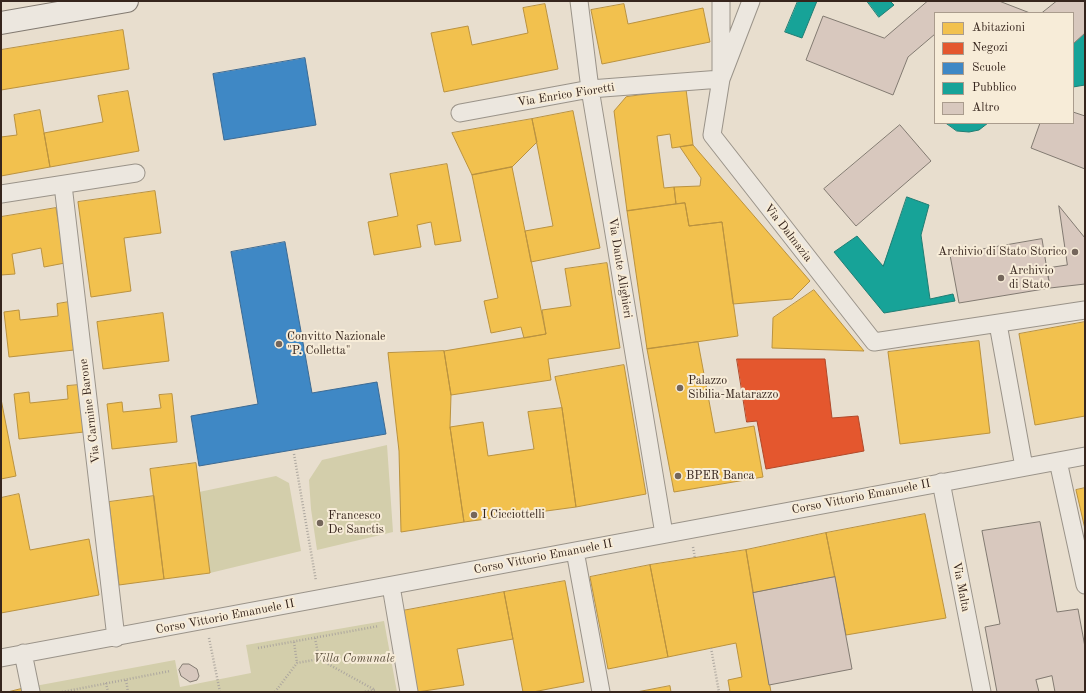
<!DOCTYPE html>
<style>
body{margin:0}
#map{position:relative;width:1086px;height:693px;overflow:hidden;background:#e8dece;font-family:"Old Standard TT",serif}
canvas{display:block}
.frame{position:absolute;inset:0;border:2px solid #36251d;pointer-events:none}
.legend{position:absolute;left:934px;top:12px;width:140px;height:112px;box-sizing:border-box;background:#f7ecd8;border:1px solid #aa9c8d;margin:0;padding:5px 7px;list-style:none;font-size:12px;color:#36251d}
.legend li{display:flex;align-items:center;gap:8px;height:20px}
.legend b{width:20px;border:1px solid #aa9c8d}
</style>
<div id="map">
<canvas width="1086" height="693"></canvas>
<div class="frame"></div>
<ul class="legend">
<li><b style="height:11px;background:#f2c14e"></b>Abitazioni</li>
<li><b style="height:11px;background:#e4572e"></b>Negozi</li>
<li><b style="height:11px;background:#3f88c5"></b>Scuole</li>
<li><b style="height:11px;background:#17a398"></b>Pubblico</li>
<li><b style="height:11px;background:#d8c8be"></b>Altro</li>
</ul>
</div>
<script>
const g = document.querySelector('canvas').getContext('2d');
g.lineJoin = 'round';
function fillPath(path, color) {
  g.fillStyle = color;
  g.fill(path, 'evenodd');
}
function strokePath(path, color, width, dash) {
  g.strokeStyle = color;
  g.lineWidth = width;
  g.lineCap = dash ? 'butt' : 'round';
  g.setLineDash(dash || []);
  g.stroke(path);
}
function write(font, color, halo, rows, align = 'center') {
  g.font = font + ' "Old Standard TT",serif';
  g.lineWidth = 4;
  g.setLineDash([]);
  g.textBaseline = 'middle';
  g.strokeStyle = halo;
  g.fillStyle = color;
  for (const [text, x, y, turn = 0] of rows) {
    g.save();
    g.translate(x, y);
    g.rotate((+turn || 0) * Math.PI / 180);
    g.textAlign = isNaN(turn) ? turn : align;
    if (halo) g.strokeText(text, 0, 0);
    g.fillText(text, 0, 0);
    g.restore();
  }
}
fillPath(new Path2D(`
 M387,445L393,532L317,550L311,509L309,480L322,460Z
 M276,476L289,483L301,551L210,573L199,492Z
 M384,621L397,692H37L35,686L175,660L180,687L251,673L246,645Z`), '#d3ceab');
const homes = new Path2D(`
 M545,4L558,69L444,92L431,33L468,26L472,45L528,33L523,8Z
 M624,4L628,24L703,8L710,42L602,64L591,10Z
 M123,30L129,69L1,90V50Z
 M686,89L693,145L672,148L670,134L657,136L664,188L674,187L676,204L627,211L614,111L626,97Z
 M128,91L139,151L50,167L44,133L103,122L98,96Z
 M40,110L50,167L1,176V137L17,135L14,115Z
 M573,111L600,248L531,262L525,231L553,226L532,119Z
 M532,119L537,142L512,167L472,175L452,133Z
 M693,145L810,281L792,299L733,304L722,222L689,226L685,203L676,204L674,187L700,186L701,178L680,147Z
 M447,164L461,241L435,245L431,222L417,225L421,247L374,255L368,222L398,216L390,174Z
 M512,167L546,334L524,338L521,327L491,333L484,301L498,298L472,175Z
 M155,191L161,233L124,238L131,291L91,297L78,202Z
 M685,203L689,226L722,222L738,336L647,349L627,211Z
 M56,208L65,263L44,267L41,248L12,254L15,274L1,275V217Z
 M607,263L620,348L548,359L551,380L451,395L444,351L546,334L542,310L571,306L565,269Z
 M814,290L864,351L772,348L773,318Z
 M69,302L74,350L9,357L4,312L19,310L20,320L58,316L57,304Z
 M163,313L169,361L103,369L97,322Z
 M1085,322V416L1035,425L1019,334Z
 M979,341L990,433L900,444L888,352Z
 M698,342L715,433L754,426L763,477L674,492L647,349Z
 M444,351L451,395L450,427L464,522L401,532L399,451L388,353Z
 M624,365L646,494L576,507L562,408L555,377Z
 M79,385L84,432L19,439L14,394L29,392L30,403L68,399L67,386Z
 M172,394L177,442L112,449L107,404L122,402L123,412L161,408L159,395Z
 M1,399L16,476L1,479Z
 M562,408L576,507L464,522L450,427L483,422L488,456L534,449L528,412Z
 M196,463L210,573L164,579L150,469Z
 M1085,488V529L1076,490Z
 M19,494L30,550L89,539L99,595L1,613V498Z
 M154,496L164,579L119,585L109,502Z
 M925,514L946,618L846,635L826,533Z
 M826,533L835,577L753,593L746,550Z
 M746,550L761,637L771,692H730L728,680L742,677L736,643L668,657L650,565Z
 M650,565L668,657L608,669L590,577Z
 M565,581L584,682L533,692H523L504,592Z
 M504,592L513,639L457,649L464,685L417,692L402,611Z
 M670,686L671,692H637Z
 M25,688V692H8Z`);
fillPath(homes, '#f2c14e');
strokePath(homes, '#ba923f', 1);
const shops = new Path2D(`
 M737,359H825L832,418L858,416L864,451L766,469L757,421L747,422Z`);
fillPath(shops, '#e4572e');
strokePath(shops, '#b04829', 1);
const schools = new Path2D(`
 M305,58L316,125L224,140L213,74Z
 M285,242L312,393L377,382L386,434L199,466L191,416L258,404L231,252Z`);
fillPath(schools, '#3f88c5');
strokePath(schools, '#3c6a93', 1);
const public = new Path2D(`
 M798,1H817L802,38L785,32Z
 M867,1H890L894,5L879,17Z
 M1085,33V85L1073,87V44Z
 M946,123H988L979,130L969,132L957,131Z
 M907,197L929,205L921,235L930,299L953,294L955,301L884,313L834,252L857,236L883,266Z`);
fillPath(public, '#17a398');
strokePath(public, '#207d73', 1);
const building = new Path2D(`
 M928,1H999L1030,13H935V34L908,57L893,95L806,60L823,16L884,38Z
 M1057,1H1085V33L1073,44V13H1042Z
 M1073,112L1085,116V169L1031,148L1040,123H1073Z
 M900,125L931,161L856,226L824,189Z
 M1059,206L1085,238V284L1050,288L1047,268L1067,265Z
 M1042,239L1050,288L959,303L950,255Z
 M1040,522L1057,612L1078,609L1085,647V692H997L985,627L1000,624L982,531Z
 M835,577L852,669L769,685L753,593Z
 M183,664H189L197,669L199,676L197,680L190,682L181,676L179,670Z
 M1052,676L1055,692H1039L1036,680Z`);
fillPath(building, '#d8c8be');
strokePath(building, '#827a71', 1);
const street = new Path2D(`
 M579,1L590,89L664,534
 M751,1L721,79L712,135L874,342L1085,310
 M460,113L590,89L721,79V1
 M63,185L116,638
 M1,194L136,173
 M998,324L1024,467
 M1058,461L1085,585
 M941,482L982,692
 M575,551L601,692
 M391,586L409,692
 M23,653L31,692
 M1,658L1085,456`);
const secondary = new Path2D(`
 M1,23L127,1`);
strokePath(street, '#9a9389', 19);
strokePath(secondary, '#827a71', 24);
strokePath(new Path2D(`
 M294,454L316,581
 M693,547L695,558
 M209,638L220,692
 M315,638L319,659
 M294,642L297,663
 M258,648L379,626
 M711,648L719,692
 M126,680L128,692
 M106,683L108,692
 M62,692L170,671
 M275,692L297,663L319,659L375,690L363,692`), '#aca69e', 2.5, [1, 2]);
strokePath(street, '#ece7df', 17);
strokePath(secondary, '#ece7df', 22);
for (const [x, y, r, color] of [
 [1075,252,4,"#74665b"],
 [1001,278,4,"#74665b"],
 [279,344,4,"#74665b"],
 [680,388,4,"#74665b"],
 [678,476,4,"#74665b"],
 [474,515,4,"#74665b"],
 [320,523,4,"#74665b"]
]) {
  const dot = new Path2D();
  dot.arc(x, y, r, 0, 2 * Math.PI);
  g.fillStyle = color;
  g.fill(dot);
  strokePath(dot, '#f7ecd8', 1.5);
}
write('12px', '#36251d', '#f7ecd8', [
 ["Via Enrico Fioretti",566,95,-9],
 ["Via Dalmazia",788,233,52],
 ["Via Dante Alighieri",620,268,81],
 ["Via Carmine Barone",90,411,-97],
 ["Corso Vittorio Emanuele II",861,497,-11],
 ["Corso Vittorio Emanuele II",543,557,-11],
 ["Via Malta",961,587,79],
 ["Corso Vittorio Emanuele II",225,617,-11]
]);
write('12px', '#36251d', '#f7ecd8', [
 ["Archivio di Stato Storico",1067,252,"right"],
 ["Archivio",1009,271],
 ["di Stato",1009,285],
 ["Convitto Nazionale",287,337],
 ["\"P. Colletta\"",287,351],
 ["Palazzo",688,381],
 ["Sibilia-Matarazzo",688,395],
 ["BPER Banca",686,476],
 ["I Cicciottelli",482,515],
 ["Francesco",328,516],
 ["De Sanctis",328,530]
], 'left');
write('italic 12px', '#594c3a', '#f7ecd8', [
 ["Villa Comunale",354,659]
]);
</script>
